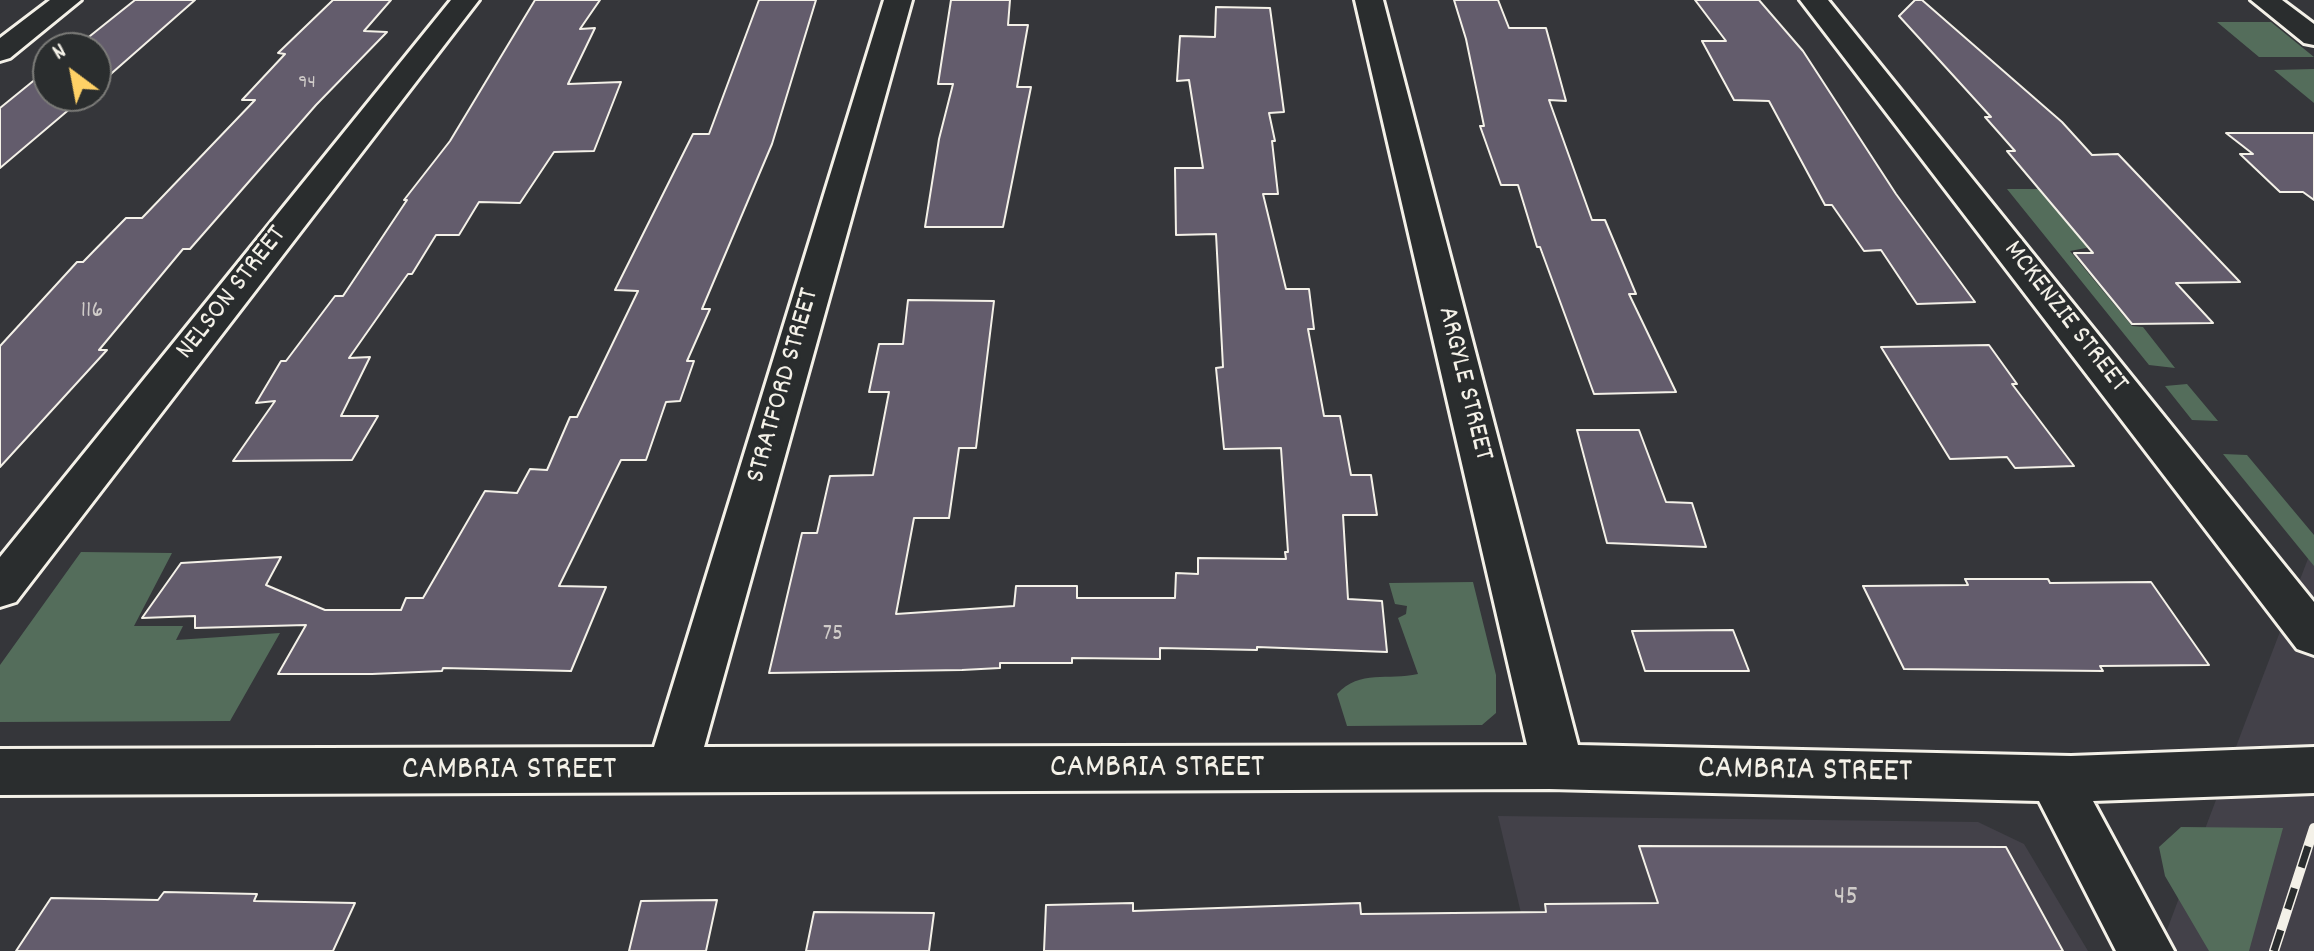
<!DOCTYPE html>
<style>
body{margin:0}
#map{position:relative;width:2314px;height:951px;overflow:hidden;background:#35363a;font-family:Dekko,sans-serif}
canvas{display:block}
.north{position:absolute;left:32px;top:32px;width:80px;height:80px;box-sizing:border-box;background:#2a2d2e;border:2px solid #7b7b78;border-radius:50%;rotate:328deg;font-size:22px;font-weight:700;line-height:32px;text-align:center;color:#f4f1e8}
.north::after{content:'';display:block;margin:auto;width:28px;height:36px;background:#ffd166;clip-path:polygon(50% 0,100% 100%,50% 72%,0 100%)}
</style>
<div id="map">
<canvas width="2314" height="951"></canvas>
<div class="north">N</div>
</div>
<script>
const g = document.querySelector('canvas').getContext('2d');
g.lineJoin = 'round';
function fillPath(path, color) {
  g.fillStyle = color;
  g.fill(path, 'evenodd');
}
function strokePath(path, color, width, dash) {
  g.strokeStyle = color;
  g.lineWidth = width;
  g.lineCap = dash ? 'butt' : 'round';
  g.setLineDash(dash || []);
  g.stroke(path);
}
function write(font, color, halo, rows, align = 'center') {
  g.font = font + ' Dekko,sans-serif';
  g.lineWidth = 6;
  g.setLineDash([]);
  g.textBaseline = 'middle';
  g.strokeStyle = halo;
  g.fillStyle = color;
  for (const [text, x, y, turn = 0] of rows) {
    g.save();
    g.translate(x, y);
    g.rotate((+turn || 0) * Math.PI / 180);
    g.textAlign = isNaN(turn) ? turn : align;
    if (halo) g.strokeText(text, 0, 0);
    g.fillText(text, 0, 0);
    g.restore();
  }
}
fillPath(new Path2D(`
 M2314,543V951H2159L2245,723Z
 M1498,816L1978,822L2024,844L2088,951H1530Z`), '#434149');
fillPath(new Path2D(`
 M2217,22H2271L2314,57H2259Z
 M2314,69V103L2274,70Z
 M2007,189H2044L2091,247L2070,251L2132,326L2143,327L2175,368L2149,365Z
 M2187,384L2218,421L2192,420L2165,386Z
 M2223,454L2247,455L2314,535V566Z
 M81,552L172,553L134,626H183L176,640L280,633L230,721L0,722V665Z
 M1473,582L1496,675V713L1482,725L1347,726L1337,694C1360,669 1388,681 1418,674L1398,618L1406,614L1407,606L1395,604L1389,583Z
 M2181,827L2283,828L2249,951H2209L2165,876L2159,847Z`), '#546d5b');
const building = new Path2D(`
 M135,0H195L96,87V48H75Z
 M333,0H391L364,31L387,32L316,105L190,249H183L99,350H107L0,467V346L77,262H83L126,218H142L255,100H242L285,54L278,53Z
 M535,0H600L580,29L595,28L568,84L621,82L594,151L554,152L520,203L479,202L459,235H436L412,274H408L349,358L370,357L341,416H378L352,460L233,461L275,401L256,403L281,361H286L335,296H343L407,200H404L450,141Z
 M759,0H816L772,144L702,309H710L687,361H694L680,401L666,402L646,460H621L559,586L606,587L571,671L443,668L442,671L372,674H278L306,625L195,628V616L142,618L181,563L281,557L266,585L325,610H401L406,598H423L485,491L517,493L530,469L547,470L570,417H577L638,291L615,290L693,134H709Z
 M951,0H1010L1008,25H1028L1017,87H1031L1003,227H925L939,139L953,84H938Z
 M1454,0H1498L1509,28H1546L1566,101L1549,100L1592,220H1605L1636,294H1629L1676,392L1594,394L1540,247H1537L1518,185H1501L1480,126H1484L1466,39Z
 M1695,0H1759L1803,51L1896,194L1975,302L1917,304L1881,250L1864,251L1832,205H1825L1769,101L1734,100L1702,41H1726Z
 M1915,0H1922L2062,122L2092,155L2118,154L2240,282L2176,283L2213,323L2132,324L2074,253H2093L2007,151H2015L1985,117H1991L1899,16Z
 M1216,7L1270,8L1284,112L1269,113L1275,141H1272L1278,194H1263L1286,289H1309L1314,329H1308L1324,416H1340L1351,475H1371L1377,515H1343L1348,599L1382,601L1387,652L1257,647V650L1160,648V659L1072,658V663H1000V668L962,670L769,673L802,533H817L830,476L873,475L889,392H869L879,344H903L908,300L994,301L976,448H959L949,518H914L896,614L1014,606L1016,586H1077V598H1175L1176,573L1198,574V558L1286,559L1285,552H1288L1281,448L1224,449L1216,368L1223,367L1216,234L1176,235L1175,168H1203L1189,80L1177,81L1180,36L1215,37Z
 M48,69V96H85L0,168V108Z
 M2226,133H2314V200L2303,192H2280L2240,154H2253Z
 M1989,345L2017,384H2012L2074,466L2015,468L2007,457L1950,459L1881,347Z
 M1577,430H1639L1666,502L1692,503L1706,547L1607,543Z
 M1965,579H2048L2050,583L2151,582L2209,665L2100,666L2103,671L1904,669L1863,586L1968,585Z
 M1733,630L1749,671H1645L1632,631Z
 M1639,846L2006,847L2063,951H1044L1046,905L1133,903V911L1360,903L1361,914L1546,912L1545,904L1658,903Z
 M164,892L257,894L254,901L355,903L333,951H16L51,898L158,900Z
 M717,900L706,951H629L641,901Z
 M814,912L934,913L929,951H806Z`);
fillPath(building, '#635c6c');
strokePath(building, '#f4f1e8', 2);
const minor = new Path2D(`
 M50,0H81L10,58L0,61V38Z
 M451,0H479L16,602L0,607V557Z
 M884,0H912L704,747L1527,745L1355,0H1383L1578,745L2071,756L2314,747V793L2093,801L2174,951H2116L2039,801L1549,789L0,795V749L654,747Z
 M1800,0H1828L2314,602V655L2297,649Z
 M2251,0H2282L2314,24V45L2304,43Z`);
strokePath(minor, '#f4f1e8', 6);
fillPath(minor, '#2a2d2e');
const rail = new Path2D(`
 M2274,951L2314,828`);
strokePath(rail, '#f4f1e8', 10);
strokePath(rail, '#2a2d2e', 7, [22]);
write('20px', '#d0ccc9', null, [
 ["94",307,84]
]);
write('24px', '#d0ccc9', null, [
 ["116",92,313],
 ["75",833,636]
]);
write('28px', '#f4f1e8', '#2a2d2e', [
 ["NELSON STREET",233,294,-52],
 ["MCKENZIE STREET",2064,318,52],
 ["ARGYLE STREET",1463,384,76],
 ["STRATFORD STREET",785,386,-74]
]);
write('28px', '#d0ccc9', null, [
 ["45",1846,899]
]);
write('34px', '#f4f1e8', '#2a2d2e', [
 ["CAMBRIA STREET",1157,770],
 ["CAMBRIA STREET",509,772],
 ["CAMBRIA STREET",1805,773,1]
]);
</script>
